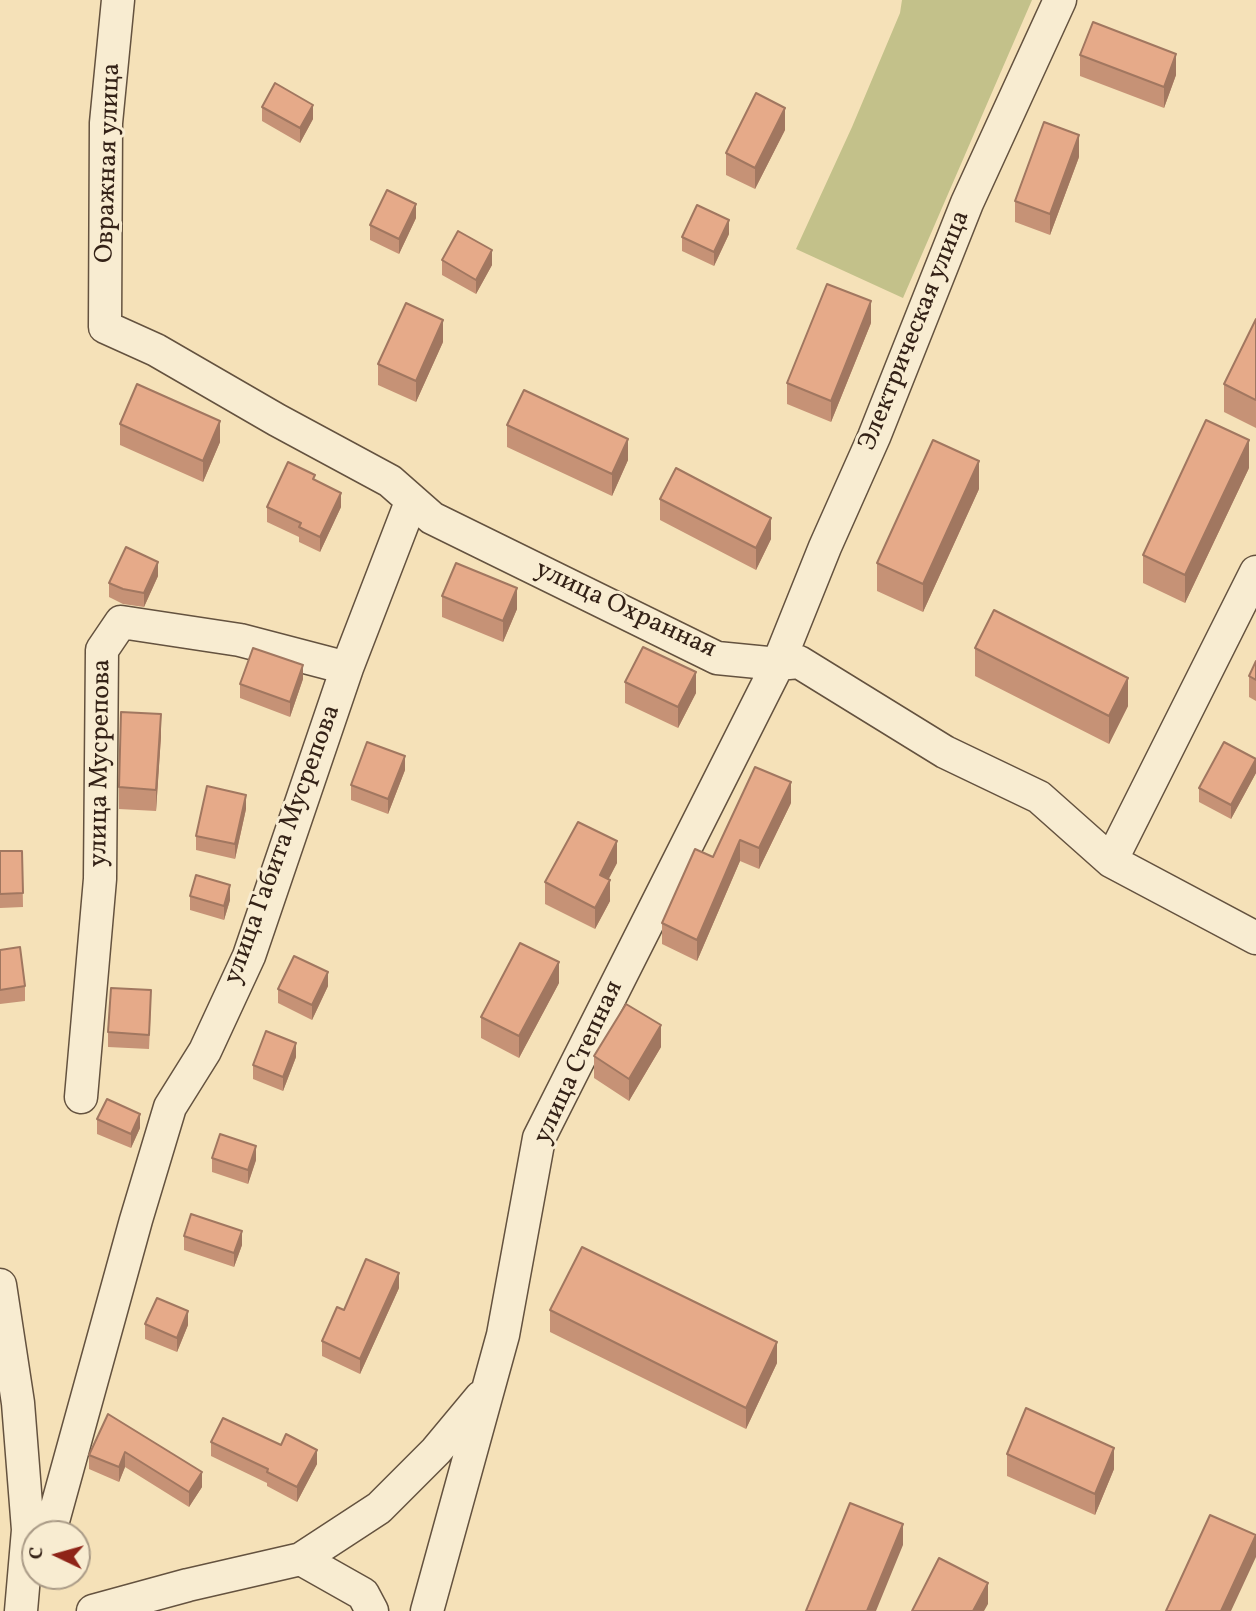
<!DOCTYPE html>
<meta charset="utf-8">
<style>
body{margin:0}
#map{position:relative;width:1256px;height:1611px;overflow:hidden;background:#f5e1b8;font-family:Vollkorn,serif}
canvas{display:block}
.north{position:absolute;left:21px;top:1520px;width:70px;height:70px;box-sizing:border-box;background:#f8ecd1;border:2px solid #aa9b87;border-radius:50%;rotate:275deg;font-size:19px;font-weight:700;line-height:28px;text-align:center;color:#342217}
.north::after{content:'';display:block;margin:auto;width:24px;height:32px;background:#8f2418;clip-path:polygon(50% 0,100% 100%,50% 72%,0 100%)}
</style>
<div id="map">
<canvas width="1256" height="1611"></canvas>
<div class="north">С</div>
</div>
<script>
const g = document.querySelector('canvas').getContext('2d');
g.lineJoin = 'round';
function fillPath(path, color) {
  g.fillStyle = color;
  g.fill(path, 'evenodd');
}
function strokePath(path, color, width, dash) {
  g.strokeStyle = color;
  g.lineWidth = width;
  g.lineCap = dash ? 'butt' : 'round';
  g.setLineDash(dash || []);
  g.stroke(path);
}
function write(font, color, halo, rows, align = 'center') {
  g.font = font + ' Vollkorn,serif';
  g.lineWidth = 6;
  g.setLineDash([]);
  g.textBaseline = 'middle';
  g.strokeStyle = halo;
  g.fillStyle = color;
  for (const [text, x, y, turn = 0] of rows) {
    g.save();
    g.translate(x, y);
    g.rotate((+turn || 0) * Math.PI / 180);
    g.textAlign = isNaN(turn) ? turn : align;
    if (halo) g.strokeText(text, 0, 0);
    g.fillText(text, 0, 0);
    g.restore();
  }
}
fillPath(new Path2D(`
 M902,0H1032L903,298L796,249L852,127L900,13Z`), '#c3c18a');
const minor = new Path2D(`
 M118,0L106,123L105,327L156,350L277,420L390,481L432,518L717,658L778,664L799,662L945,752L1039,797L1111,861L1256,938
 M1111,861L1256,572
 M81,1097L100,879L102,650L121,622L240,640L347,668
 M0,1285L18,1403L28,1530L21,1611
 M28,1530L53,1521L136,1220L170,1107L205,1051L249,956L347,668L411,502
 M93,1611L188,1585L301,1559
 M372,1611L363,1594L301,1559L379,1508L436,1451L481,1397
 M427,1611L503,1335L539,1138L778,664L825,547L874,437L967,203L1060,0`);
strokePath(minor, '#64523f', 35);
strokePath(minor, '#f8ecd1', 32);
fillPath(new Path2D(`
 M1080,55L1176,75L1164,108L1080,76Z
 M262,107L313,119L300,143L262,121Z
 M785,130L755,189L726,175V153Z
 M1079,157L1050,235L1015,222V201Z
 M416,218L399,254L370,240V225Z
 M729,234L714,266L682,251V237Z
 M442,260L492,265L476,294L442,275Z
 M1256,319V428L1224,412V384Z
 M871,323L831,422L787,404V383Z
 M443,342L416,402L378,385V364Z
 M120,424L220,442L203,482L120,445Z
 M507,425L628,460L612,496L507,447Z
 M1249,468L1185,603L1143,583V555Z
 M315,480L341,507L320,552L299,542V537L267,522V507Z
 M979,489L923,612L877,591V563Z
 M660,499L771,539L756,570L660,520Z
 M158,576L144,607L123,604L109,597V583Z
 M442,596L517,609L503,642L442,617Z
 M975,648L1128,706L1109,744L975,676Z
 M1256,661V701L1249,697V676Z
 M303,679L290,717L240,698V684Z
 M625,682L696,693L678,728L625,703Z
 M161,736L156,811L119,809V787Z
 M405,770L388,814L351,800V785Z
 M1256,773L1231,819L1199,802V788Z
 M791,803L759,869L740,861L697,961L662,944V923L713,857Z
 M246,809L235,859L196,850V836Z
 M0,851H22L23,907L0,908Z
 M617,863L608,879L610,901L595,929L545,904V882Z
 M190,896L230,900L224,920L190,910Z
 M0,950L25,986V1001L0,1004Z
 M559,983L519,1058L481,1038V1017Z
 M328,986L312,1020L278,1003V989Z
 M151,1005L149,1049L108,1047V1032Z
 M661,1047L629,1101L594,1078V1056Z
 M296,1057L283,1091L253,1079V1065Z
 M97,1119L140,1128L131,1148L97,1134Z
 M212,1158L256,1160L248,1184L212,1172Z
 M184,1236L242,1245L234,1267L184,1250Z
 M399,1288L360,1374L322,1356V1341L344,1310Z
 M550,1310L777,1363L746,1429L550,1332Z
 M145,1324L188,1325L177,1352L145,1339Z
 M108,1414L202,1487L189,1507L125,1467L119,1482L89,1469V1455Z
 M211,1442L281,1445L317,1464L297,1502L267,1486V1483L211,1456Z
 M1007,1454L1114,1469L1095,1515L1007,1476Z`), '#c69276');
fillPath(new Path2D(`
 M1176,54V75L1164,108V87Z
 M313,105V119L300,143V128Z
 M785,108V130L755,189V168Z
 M1079,135V157L1050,235V214Z
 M416,204V218L399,254V239Z
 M729,220V234L714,266V252Z
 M492,250V265L476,294V280Z
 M871,301V323L831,422V401Z
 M443,320V342L416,402V381Z
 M220,421V442L203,482V461Z
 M628,439V460L612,496V474Z
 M1249,440V468L1185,603V575Z
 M979,461V489L923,612V584Z
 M341,493V507L320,552V537Z
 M771,518V539L756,570V548Z
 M158,562V576L144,607V593Z
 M517,588V609L503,642V621Z
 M303,665V679L290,717V702Z
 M696,672V693L678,728V707Z
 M1128,678V706L1109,744V716Z
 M161,714V736L156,811V790Z
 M405,756V770L388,814V799Z
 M1256,759V773L1231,819V805Z
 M791,782V803L759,869V848Z
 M246,795V809L235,859V844Z
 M740,840V861L697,961V940Z
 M617,841V863L600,896V875Z
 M610,880V901L595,929V908Z
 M230,885V900L224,920V906Z
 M559,962V983L519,1058V1036Z
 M328,972V986L312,1020V1005Z
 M661,1025V1047L629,1101V1079Z
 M296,1043V1057L283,1091V1077Z
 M140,1114V1128L131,1148V1134Z
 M256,1146V1160L248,1184V1170Z
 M242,1231V1245L234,1267V1253Z
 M399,1273V1288L360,1374V1359Z
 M188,1311V1325L177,1352V1338Z
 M777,1342V1363L746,1429V1408Z
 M1114,1448V1469L1095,1515V1494Z
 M317,1450V1464L297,1502V1487Z
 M125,1452V1467L119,1482V1467Z
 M202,1472V1487L189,1507V1492Z
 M903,1524V1545L876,1611H867Z
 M1256,1535V1557L1231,1611H1221Z
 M988,1583V1604L984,1611H973Z`), '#a17760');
const building = new Path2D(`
 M1093,22L1176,54L1164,87L1080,55Z
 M275,83L313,105L300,128L262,107Z
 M756,93L785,108L755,168L726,153Z
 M1044,122L1079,135L1050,214L1015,201Z
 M387,190L416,204L399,239L370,225Z
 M697,205L729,220L714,252L682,237Z
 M458,231L492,250L476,280L442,260Z
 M827,284L871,301L831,401L787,383Z
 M406,303L443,320L416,381L378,364Z
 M1256,319V400L1224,384Z
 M137,384L220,421L203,461L120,424Z
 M524,390L628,439L612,474L507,425Z
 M1206,420L1249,440L1185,575L1143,555Z
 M933,440L979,461L923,584L877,563Z
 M288,462L315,475L313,479L341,493L320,537L299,527L301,523L267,507Z
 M676,468L771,518L756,548L660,499Z
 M126,547L158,562L144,593L123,589L109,583Z
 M456,563L517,588L503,621L442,596Z
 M994,610L1128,678L1109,716L975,648Z
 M643,647L696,672L678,707L625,682Z
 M253,648L303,665L290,702L240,684Z
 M1256,661V680L1249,676Z
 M121,712L161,714L156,790L119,787Z
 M367,742L405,756L388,799L351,785Z
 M1224,742L1256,759L1231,805L1199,788Z
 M755,767L791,782L759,848L740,840L697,940L662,923L695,849L713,857Z
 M207,786L246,795L235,844L196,836Z
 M578,822L617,841L600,875L610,880L595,908L545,882Z
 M0,851H22L23,893L0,894Z
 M196,875L230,885L224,906L190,896Z
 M520,943L559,962L519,1036L481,1017Z
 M20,947L25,986L0,990V950Z
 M294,956L328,972L312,1005L278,989Z
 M111,988L151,990L149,1035L108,1032Z
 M626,1004L661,1025L629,1079L594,1056Z
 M266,1031L296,1043L283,1077L253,1065Z
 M107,1099L140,1114L131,1134L97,1119Z
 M220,1134L256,1146L248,1170L212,1158Z
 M191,1214L242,1231L234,1253L184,1236Z
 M582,1247L777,1342L746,1408L550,1310Z
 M366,1259L399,1273L360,1359L322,1341L337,1307L344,1310Z
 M157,1298L188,1311L177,1338L145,1324Z
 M1026,1408L1114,1448L1095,1494L1007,1454Z
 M108,1414L202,1472L189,1492L125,1452L119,1467L89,1455Z
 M223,1418L281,1445L286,1434L317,1450L297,1487L267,1472L268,1469L211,1442Z
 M850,1503L903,1524L867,1611H806Z
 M1210,1515L1256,1535L1221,1611H1166Z
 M939,1558L988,1583L973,1611H912Z`);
fillPath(building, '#e6aa89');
strokePath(building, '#a17760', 2);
write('26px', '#342217', '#f8ecd1', [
 ["Овражная улица",110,163,-88],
 ["Электрическая улица",916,331,-68],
 ["улица Охранная",625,611,25],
 ["улица Мусрепова",102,763,-89],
 ["улица Габита Мусрепова",284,845,-70],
 ["улица Степная",580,1063,-65]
]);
</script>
